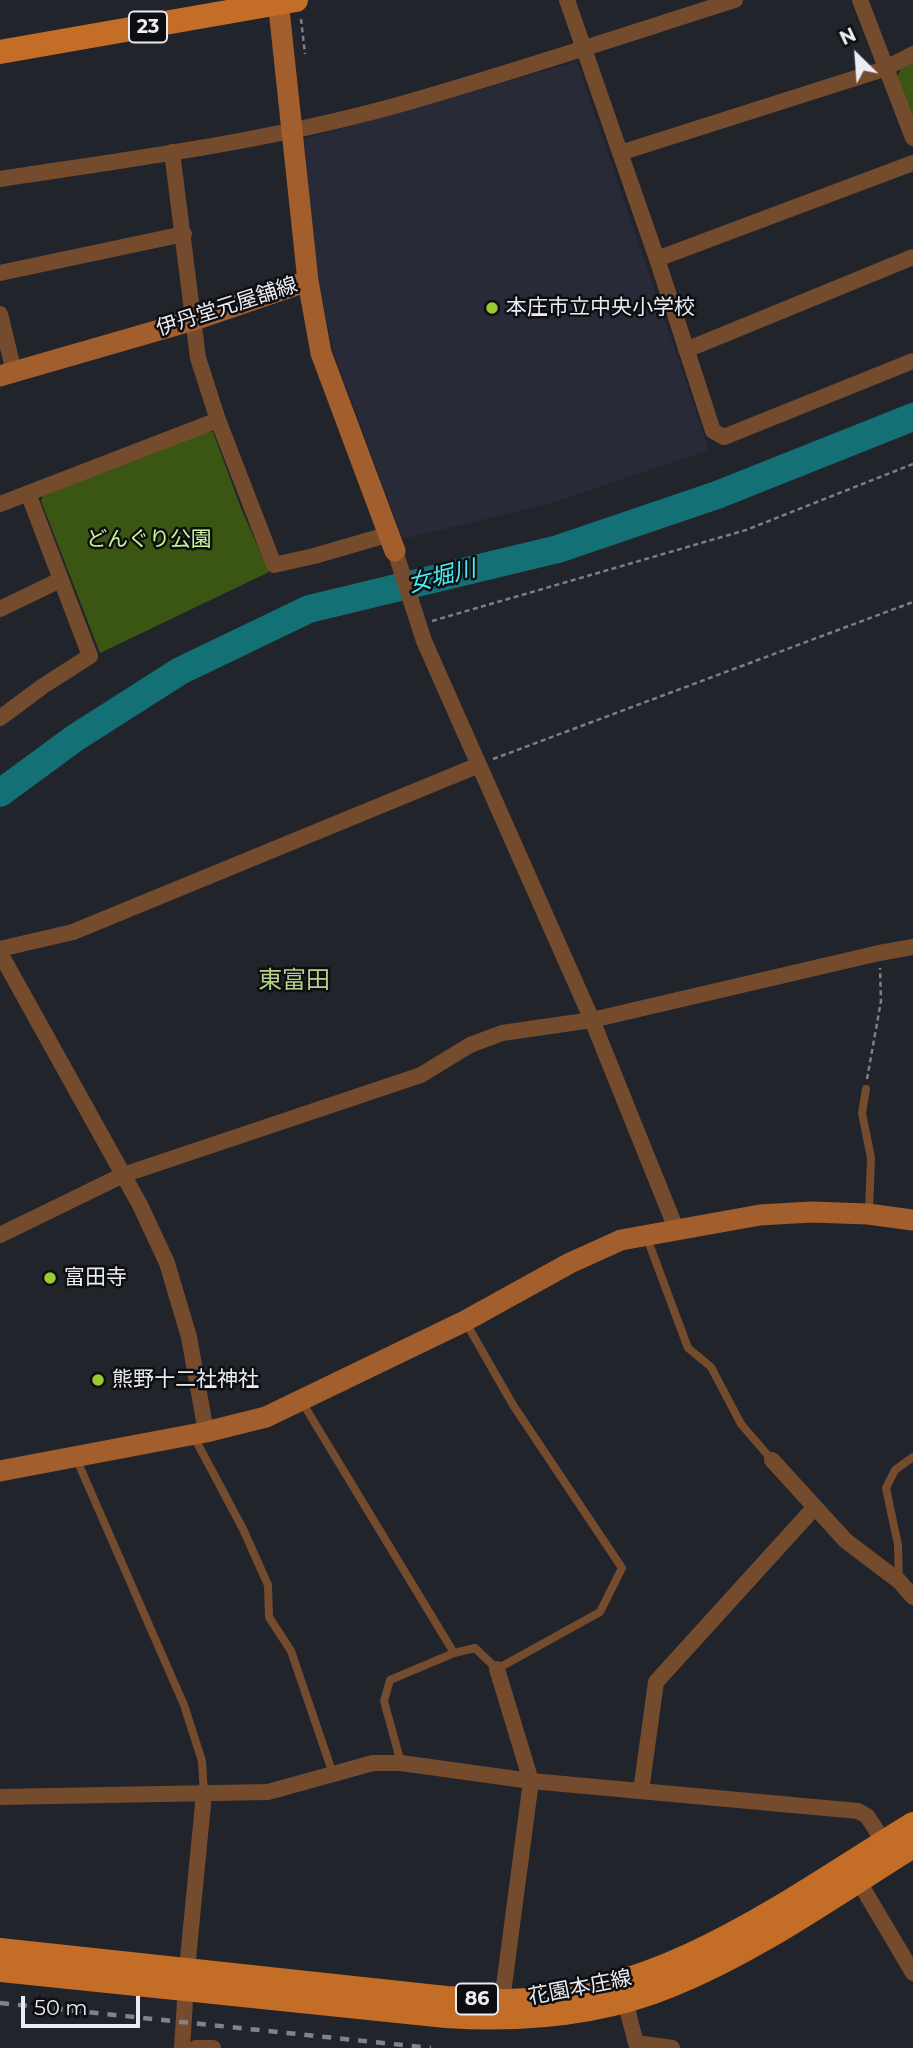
<!DOCTYPE html>
<meta charset="utf-8">
<style>
body{margin:0}
#map{position:relative;width:913px;height:2048px;overflow:hidden;background:#22242c;font-family:Montserrat,sans-serif}
canvas{display:block}
.north{position:absolute;left:822px;top:21px;width:70px;height:70px;-webkit-text-stroke:5px #0d0e11;paint-order:stroke;rotate:335deg;font-size:19px;font-weight:700;line-height:28px;text-align:center;color:#ebecf2}
.north::after{content:'';display:block;margin:auto;width:24px;height:32px;background:#ebecf2;clip-path:polygon(50% 0,100% 100%,50% 72%,0 100%)}
.scale{position:absolute;left:21px;top:1996px;width:119px;height:32px;box-sizing:border-box;border:4px solid #ebecf2;border-top:0;padding-left:9px;font-size:21px;line-height:24px;white-space:nowrap;color:#ebecf2;-webkit-text-stroke:5px #0d0e11;paint-order:stroke}
</style>
<div id="map">
<canvas width="913" height="2048"></canvas>
<div class="north">N</div>
<div class="scale">50 m</div>
</div>
<script>
const g = document.querySelector('canvas').getContext('2d');
g.lineJoin = 'round';
function fillPath(path, color) {
  g.fillStyle = color;
  g.fill(path, 'evenodd');
}
function strokePath(path, color, width, dash) {
  g.strokeStyle = color;
  g.lineWidth = width;
  g.lineCap = dash ? 'butt' : 'round';
  g.setLineDash(dash || []);
  g.stroke(path);
}
function write(font, color, halo, rows, align = 'center') {
  g.font = font + ' Montserrat,"Noto Sans JP",sans-serif';
  g.lineWidth = 5;
  g.setLineDash([]);
  g.textBaseline = 'middle';
  g.strokeStyle = halo;
  g.fillStyle = color;
  for (const [text, x, y, turn = 0] of rows) {
    g.save();
    g.translate(x, y);
    g.rotate((+turn || 0) * Math.PI / 180);
    g.textAlign = isNaN(turn) ? turn : align;
    if (halo) g.strokeText(text, 0, 0);
    g.fillText(text, 0, 0);
    g.restore();
  }
}
fillPath(new Path2D(`
 M577,62L709,450L551,503L403,539L334,354L313,261L305,139Z`), '#282a38');
fillPath(new Path2D(`
 M913,63V116L897,77L901,69Z
 M208,431L213,432L241,508L269,572L100,653L41,501L43,495Z`), '#3b5613');
strokePath(new Path2D(`
 M0,793L75,738L180,671L309,609L558,549L717,495L913,417`), '#137176', 28);
strokePath(new Path2D(`
 M301,19L305,54
 M432,621L746,530L913,464
 M493,759L913,602
 M867,1079L881,1001L880,968`), '#7e7f86', 2.5, [5, 3.5]);
strokePath(new Path2D(`
 M866,1089L862,1113L871,1158L869,1211
 M647,1238L688,1348L711,1367L741,1424L772,1460
 M302,1402L454,1653L475,1648L497,1669L600,1612L622,1568L513,1405L465,1321
 M194,1437L243,1529L268,1585L269,1617L291,1651L333,1774
 M76,1458L184,1705L202,1761L204,1794
 M899,1581L898,1545L886,1488L895,1470L913,1457
 M401,1763L384,1701L390,1680L454,1653`), '#754b2d', 8);
strokePath(new Path2D(`
 M567,0L657,259L713,431L724,437L913,361
 M860,0L913,138
 M172,152L198,358L218,420L274,565L314,556L390,534
 M620,153L884,69L913,54
 M0,179C137,158 278,140 412,101C520,70 628,34 735,0
 M657,259L913,163
 M0,273L184,234
 M0,314L14,372
 M686,350L913,257
 M0,504L218,420
 M395,551L424,641L592,1020L677,1231
 M0,609L60,580
 M0,718L43,686L90,656L28,493
 M0,949L73,932L479,765
 M0,953L140,1205L167,1263L189,1337L206,1432
 M0,1235L123,1175L421,1075L470,1045L502,1033L592,1020L879,953L913,947
 M772,1460L846,1541L899,1581L913,1597
 M497,1669L531,1781L502,2001
 M641,1791L656,1682L814,1508
 M0,1797L268,1792L373,1763H401L531,1781L858,1811L867,1816L884,1842
 M858,1880L913,1973
 M625,2001L636,2043L672,2048
 M182,2048L187,1969L204,1794
 M196,2048H213`), '#754b2d', 16);
strokePath(new Path2D(`
 M278,0L308,281L321,353L395,551
 M0,376L194,320L308,281
 M0,1471L206,1432L266,1417L465,1321L570,1263L621,1240L760,1215L811,1212L868,1214L913,1220`), '#a25e2c', 21);
strokePath(new Path2D(`
 M0,52L296,0
 M0,1950L446,1998C467,1999 488,2002 509,2001C664,1996 787,1901 913,1824
 M0,1970L446,2016C522,2021 600,2015 672,1985C758,1950 834,1895 913,1846`), '#c46d27', 24);
strokePath(new Path2D(`
 M0,2003L431,2048`), '#82838a', 4.5, [9, 9]);
for (const [x, y, r, color] of [
 [492,308,7,"#9bcb33"],
 [50,1278,7,"#9bcb33"],
 [98,1380,7,"#9bcb33"]
]) {
  const dot = new Path2D();
  dot.arc(x, y, r, 0, 2 * Math.PI);
  g.fillStyle = color;
  g.fill(dot);
  strokePath(dot, '#0d0e11', 2.5);
}
for (const [x, y, w] of [
 [148,27,38],
 [477,1999,42]
]) {
  const box = new Path2D();
  box.roundRect(x - w / 2, y - 15.5, w, 31, 5);
  g.fillStyle = '#0d0e11';
  g.fill(box);
  strokePath(box, '#ebecf2', 2);
}
write('bold 19px', '#ebecf2', null, [
 ["23",148,27],
 ["86",477,1999]
]);
write('21px', '#ebecf2', '#0d0e11', [
 ["伊丹堂元屋舗線",227,307,-18],
 ["花園本庄線",580,1988,-11]
]);
write('21px', '#ebecf2', '#0d0e11', [
 ["本庄市立中央小学校",506,308],
 ["富田寺",64,1278],
 ["熊野十二社神社",112,1380]
], 'left');
write('21px', '#c9f596', '#0d0e11', [
 ["どんぐり公園",149,540]
]);
write('italic 23px', '#4beef6', '#0d0e11', [
 ["女堀川",442,577,-14]
]);
write('24px', '#b5d189', '#0d0e11', [
 ["東富田",294,981]
]);
</script>
